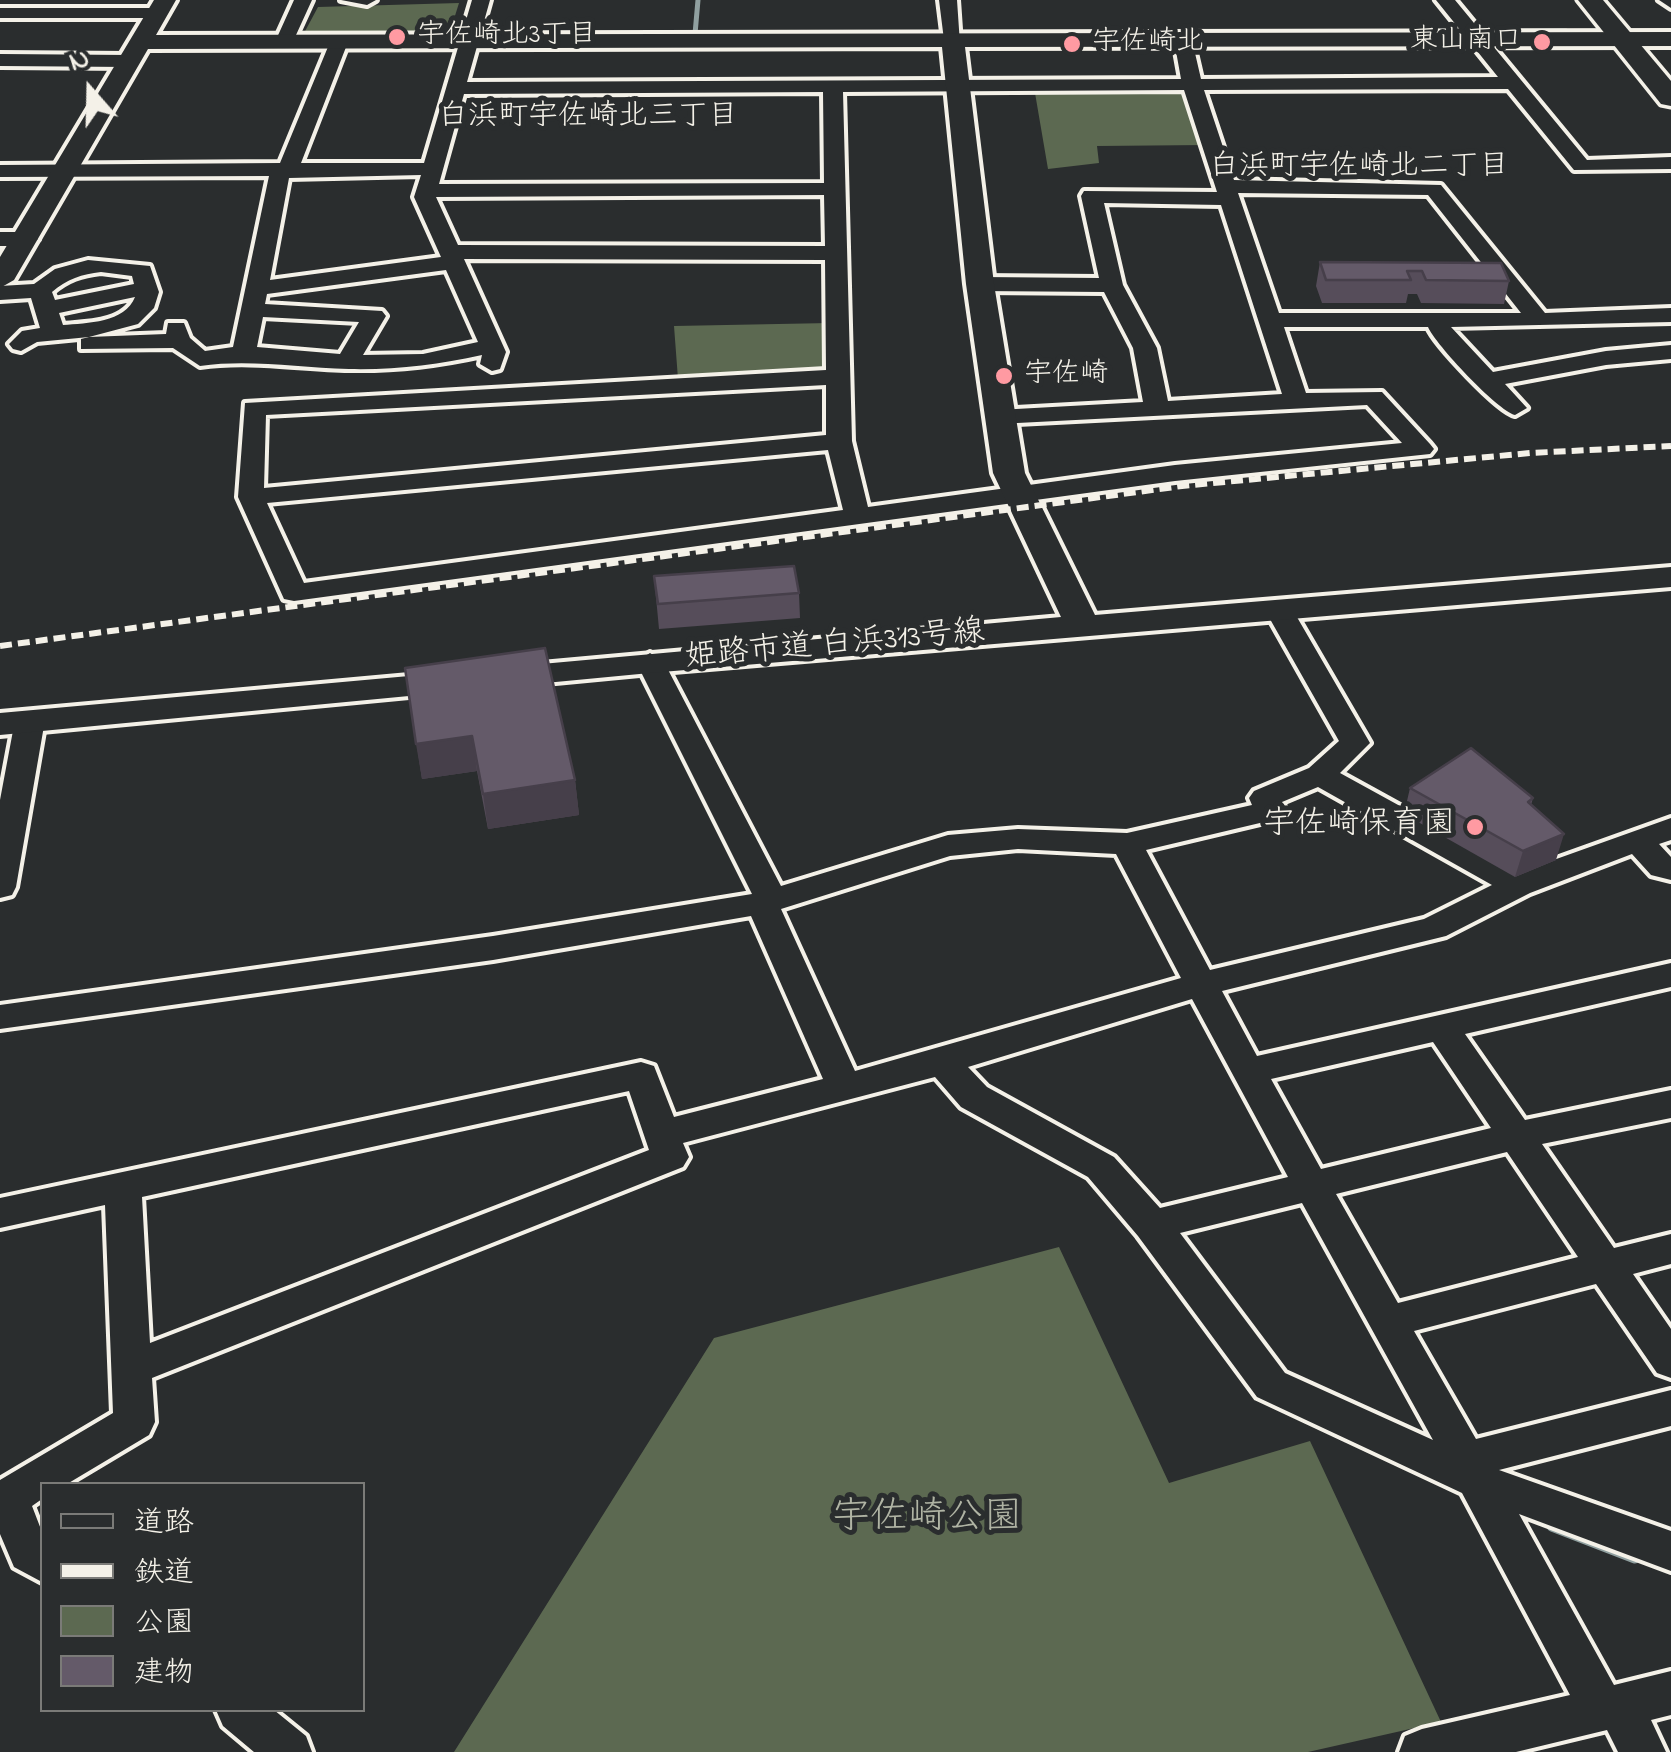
<!DOCTYPE html>
<meta charset="utf-8">
<style>
body{margin:0}
#map{position:relative;width:1671px;height:1752px;overflow:hidden;background:#2a2d2e;font-family:"Indie Flower","Klee One",sans-serif}
canvas{display:block}
.legend{position:absolute;left:40px;top:1482px;width:325px;height:230px;box-sizing:border-box;background:#2a2d2e;border:2px solid #7b7b78;margin:0;padding:12px 18px;list-style:none;font-size:30px;color:#f4f1e8}
.legend li{display:flex;align-items:center;gap:20px;height:50px}
.legend b{width:50px;border:2px solid #7b7b78}
.north{position:absolute;left:40px;top:40px;width:100px;height:100px;-webkit-text-stroke:8px #2a2d2e;paint-order:stroke;rotate:340deg;font-size:28px;font-weight:700;line-height:40px;text-align:center;color:#f4f1e8}
.north::after{content:'';display:block;margin:auto;width:35px;height:45px;background:#f4f1e8;clip-path:polygon(50% 0,100% 100%,50% 72%,0 100%)}
</style>
<div id="map">
<canvas width="1671" height="1752"></canvas>
<ul class="legend">
<li><b style="height:12px;background:#2a2d2e"></b>道路</li>
<li><b style="height:12px;background:#f4f1e8"></b>鉄道</li>
<li><b style="height:28px;background:#5c6951"></b>公園</li>
<li><b style="height:28px;background:#645a69"></b>建物</li>
</ul>
<div class="north">N</div>
</div>
<script>
const g = document.querySelector('canvas').getContext('2d');
g.lineJoin = 'round';
function fillPath(path, color) {
  g.fillStyle = color;
  g.fill(path, 'evenodd');
}
function strokePath(path, color, width, dash) {
  g.strokeStyle = color;
  g.lineWidth = width;
  g.lineCap = dash ? 'butt' : 'round';
  g.setLineDash(dash || []);
  g.stroke(path);
}
function write(font, color, halo, rows, align = 'center') {
  g.font = font + ' "Indie Flower","Klee One",sans-serif';
  g.lineWidth = 10;
  g.setLineDash([]);
  g.textBaseline = 'middle';
  g.strokeStyle = halo;
  g.fillStyle = color;
  for (const [text, x, y, turn = 0] of rows) {
    g.save();
    g.translate(x, y);
    g.rotate((+turn || 0) * Math.PI / 180);
    g.textAlign = isNaN(turn) ? turn : align;
    if (halo) g.strokeText(text, 0, 0);
    g.fillText(text, 0, 0);
    g.restore();
  }
}
fillPath(new Path2D(`
 M459,3L449,35H303L318,7Z
 M1191,92L1206,145L1097,146L1099,163L1048,169L1035,93Z
 M830,323L831,371L678,379L674,326Z
 M1059,1247L1169,1483L1310,1441L1441,1722L1308,1752H454L714,1338Z`), '#5c6951');
strokePath(new Path2D(`
 M698,0L695,34L1566,31`), '#90a0a0', 5);
strokePath(new Path2D(`
 M1552,1526L1635,1558`), '#90a0a0', 11);
const minor = new Path2D(`
 M294,0H312L291,46H277L275,42Z
 M341,0H376L367,5Z
 M472,0H490L467,82L1181,79L1174,40L1183,34L1192,40L1201,79L1498,77L1436,0H1455L1587,160L1671,157V169L1574,170L1508,89L1204,90L1234,180L1441,185L1545,313L1671,308V322L1451,327L1493,372L1606,351L1671,345V359L1606,365L1505,384L1527,408L1515,415C1498,411 1435,344 1428,327H1284L1306,393L1382,392L1430,444L1434,449L1430,454L1175,481L294,601L284,599L238,497L245,403L826,370L825,260L464,259L506,352L500,369L492,371L480,364L482,355C437,365 395,370 349,369C298,368 251,359 200,366L173,348L81,349V339L89,337L166,334L168,323H184L190,338L205,351L233,347L269,176L0,177V165L280,163L330,42L339,36L348,42L301,163H424ZM1184,90L1217,192L1084,191L1081,196L1099,278L980,277L969,284L980,291L1104,292L1133,348L1143,402L998,410L986,417L998,424L1367,405L1402,443L1175,465L868,507L852,441L843,92ZM823,92L824,183L439,184L464,94ZM421,175L414,197L441,257L270,280L289,178ZM1238,193L1428,195L1521,313H1279ZM824,195L825,246L458,245L436,197ZM1104,203L1221,205L1282,394L1168,401L1157,348L1123,285ZM446,270L478,342L423,354L363,355L386,316L382,311L265,304L267,294ZM263,317L359,322L340,354L257,347ZM826,385V435L264,488L266,415ZM828,450L843,510L304,583L267,503Z
 M939,0H957L960,44L944,40Z
 M1659,0H1671V8Z
 M0,8H157L166,13L157,18H0Z
 M0,54L129,55L139,61L129,67L0,66Z
 M0,232H27L38,239L27,246H0Z
 M88,260L150,266L159,292L154,308L138,324L89,337L37,342L21,351L13,349L9,344L22,331L40,328L31,298L0,300V286L34,284L55,269ZM101,272L132,276L134,284L55,300L52,292C67,279 82,274 101,272ZM135,297C125,323 87,323 63,325L59,313Z
 M1280,604L1294,612L1370,743L1340,773L1520,872L1671,818V840L1659,844L1671,857V880L1651,875L1632,854L1530,893L1446,936L1222,991L1257,1056L1671,963V987L1465,1034L1525,1120L1671,1090V1118L1542,1144L1614,1248L1671,1234V1264L1633,1274L1671,1329V1378L1657,1373L1596,1284L1414,1331L1476,1439L1671,1390V1426L1499,1470L1671,1531V1571L1519,1514L1614,1685L1671,1671V1715L1651,1720L1666,1752H1618L1607,1730L1516,1752H1399L1405,1736L1422,1729L1570,1695L1462,1493L1257,1397L1138,1236L1088,1177L961,1107L935,1077L683,1143L689,1157L683,1167L152,1378L155,1422L149,1435L67,1484H42V1499L32,1506L42,1532V1582L14,1567L0,1534V1480L113,1413L105,1205L0,1228V1198L641,1062L654,1066L674,1117L823,1079L751,916L493,960L0,1029V1005L493,936L752,894L636,662L650,653L664,662L781,886L948,835L1018,829L1127,833L1252,805L1249,798L1254,791L1309,768L1339,741L1266,612ZM1318,787L1492,885L1424,919L1210,970L1146,850L1281,818L1286,811L1282,802ZM1018,849L1116,854L1181,978L855,1071L781,909L950,856ZM1192,999L1288,1177L1160,1208L1114,1157L987,1087L968,1067ZM1433,1042L1491,1128L1321,1169L1271,1079ZM629,1091L649,1150L150,1343L142,1197ZM1507,1152L1578,1257L1398,1303L1336,1194ZM1302,1203L1433,1440L1285,1373L1180,1233Z
 M30,711L45,720L16,887L12,895L0,898V800L15,720Z
 M216,1710H274L306,1736L312,1752H254L223,1726Z`);
const tertiary = new Path2D(`
 M154,0H176L156,35L1671,32V46L965,47L994,284L1025,473L1095,615L1671,567V587L650,673L0,735V713L1061,617L993,473L966,284L942,47L148,49L14,280L0,288V257Z`);
const secondary = new Path2D(`
 M1578,0H1603L1671,81V106L1661,104Z`);
strokePath(minor, '#f4f1e8', 8);
strokePath(tertiary, '#f4f1e8', 8);
strokePath(secondary, '#f4f1e8', 7);
fillPath(minor, '#2a2d2e');
fillPath(tertiary, '#2a2d2e');
fillPath(secondary, '#2a2d2e');
strokePath(new Path2D(`
 M0,646L1182,486L1530,453L1671,446`), '#f4f1e8', 6, [12, 6]);
fillPath(new Path2D(`
 M1320,262L1501,263L1509,281L1504,304L1421,303L1417,294H1408L1406,303H1322L1316,286Z
 M654,576L799,593L800,618L659,629Z
 M405,668L575,780L579,815L488,829L477,771L422,779Z
 M1410,788L1533,798L1531,805L1556,860L1515,877L1404,814Z`), '#564d5a');
fillPath(new Path2D(`
 M472,736L477,771L422,779L416,744Z
 M575,780L579,815L488,829L483,794Z
 M1564,834L1556,860L1515,877L1523,851Z`), '#463f4a');
const building = new Path2D(`
 M1320,262L1501,263L1509,281L1426,280L1422,271H1407L1411,280H1326Z
 M794,566L799,593L658,604L654,576Z
 M545,648L575,780L483,794L472,736L416,744L405,668Z
 M1471,748L1533,798L1528,802L1564,834L1523,851L1410,788Z`);
fillPath(building, '#645a69');
strokePath(building, '#463f4a', 2.5);
for (const [x, y, r, color] of [
 [397,37,10,"#ff9aa2"],
 [1542,42,10,"#ff9aa2"],
 [1072,44,10,"#ff9aa2"],
 [1004,376,10,"#ff9aa2"],
 [1475,827,10,"#ff9aa2"]
]) {
  const dot = new Path2D();
  dot.arc(x, y, r, 0, 2 * Math.PI);
  g.fillStyle = color;
  g.fill(dot);
  strokePath(dot, '#2a2d2e', 4);
}
write('28px', '#f4f1e8', '#2a2d2e', [
 ["宇佐崎北3丁目",417,37],
 ["東山南口",1522,42,"right"],
 ["宇佐崎北",1092,44],
 ["宇佐崎",1024,376]
], 'left');
write('30px', '#f4f1e8', '#2a2d2e', [
 ["白浜町宇佐崎北三丁目",588,119],
 ["白浜町宇佐崎北二丁目",1359,169]
]);
write('32px', '#f4f1e8', '#2a2d2e', [
 ["姫路市道 白浜313号線",835,647,-5]
]);
write('32px', '#f4f1e8', '#2a2d2e', [
 ["宇佐崎保育園",1455,827]
], 'right');
write('38px', '#b0b4a4', '#2a2d2e', [
 ["宇佐崎公園",927,1521]
]);
</script>
